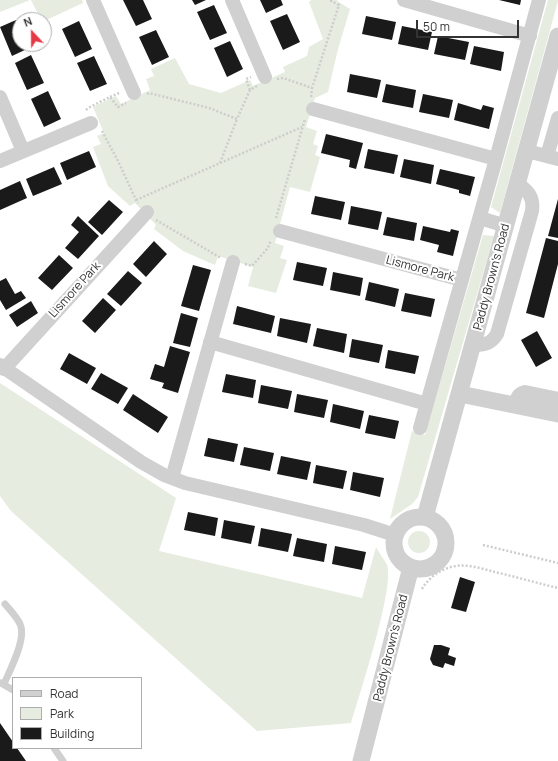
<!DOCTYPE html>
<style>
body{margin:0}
#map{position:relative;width:558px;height:761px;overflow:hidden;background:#fff;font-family:Manrope,sans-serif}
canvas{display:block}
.legend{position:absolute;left:12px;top:677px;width:130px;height:72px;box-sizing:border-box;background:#fff;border:1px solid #adadad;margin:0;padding:5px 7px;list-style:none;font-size:12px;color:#333}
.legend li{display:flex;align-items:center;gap:8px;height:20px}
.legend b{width:20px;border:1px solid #adadad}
.north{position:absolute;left:12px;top:12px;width:40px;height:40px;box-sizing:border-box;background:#fff;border:1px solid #adadad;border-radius:50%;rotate:338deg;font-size:11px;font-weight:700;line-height:16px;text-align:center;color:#333}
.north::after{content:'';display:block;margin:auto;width:14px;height:18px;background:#e63946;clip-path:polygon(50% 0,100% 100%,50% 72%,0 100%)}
.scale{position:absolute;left:416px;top:20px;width:103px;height:18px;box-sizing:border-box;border:2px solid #333;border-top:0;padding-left:5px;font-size:12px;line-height:14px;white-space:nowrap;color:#333;-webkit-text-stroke:3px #fff;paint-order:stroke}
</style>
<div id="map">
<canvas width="558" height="761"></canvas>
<ul class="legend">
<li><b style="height:5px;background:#d0d0d0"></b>Road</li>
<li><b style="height:11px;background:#e6ecdf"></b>Park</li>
<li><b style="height:11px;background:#1a1a1a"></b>Building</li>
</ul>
<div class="north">N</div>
<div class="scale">50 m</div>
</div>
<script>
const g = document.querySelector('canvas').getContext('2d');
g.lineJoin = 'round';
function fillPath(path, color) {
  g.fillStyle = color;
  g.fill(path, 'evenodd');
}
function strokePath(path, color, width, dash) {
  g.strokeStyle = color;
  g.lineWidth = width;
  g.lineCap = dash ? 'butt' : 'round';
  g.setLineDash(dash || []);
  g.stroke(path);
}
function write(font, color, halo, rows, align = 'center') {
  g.font = font + ' Manrope,sans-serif';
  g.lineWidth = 4;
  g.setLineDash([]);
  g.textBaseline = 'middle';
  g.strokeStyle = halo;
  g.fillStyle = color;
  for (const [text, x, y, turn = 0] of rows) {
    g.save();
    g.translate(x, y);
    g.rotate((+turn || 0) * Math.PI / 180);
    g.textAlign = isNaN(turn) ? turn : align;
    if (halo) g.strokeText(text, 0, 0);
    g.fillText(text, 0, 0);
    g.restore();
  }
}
fillPath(new Path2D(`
 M0,0H30L0,12Z
 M31,0H82L83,3L44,21V20H41Z
 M311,0H338L337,1L350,9L338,49L328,92L315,98L306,127L317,131L313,144L318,146L315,155L320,157L310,192L290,187L275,243L284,246L280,258L287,260L276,293L248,286L253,267L218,256L215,265L183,251L154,229L156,225L135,203L130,206L108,186L93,147L101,144L97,136L104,133L93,107L116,96L121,104L150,90L146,79L154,76L151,69L175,58L189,84L221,93L250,80L253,86L285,72L283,67L307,56L309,47L323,39L309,2Z
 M548,0H558V1L500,213L491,207Z
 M483,235L494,236L418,497L412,504L390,519L412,431L425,435Z
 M0,383L176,498L159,551L362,598L376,547C379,553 384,559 387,565C395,587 359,696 351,723L257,731L11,511L0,496Z
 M408 542a11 11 0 1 1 22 0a11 11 0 1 1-22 0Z`), '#e6ecdf');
fillPath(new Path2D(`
 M123,0H143L152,19L136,26Z
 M192,0H206L195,5Z
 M260,0H281L283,5L266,13Z
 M499,0H521L520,5Z
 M214,5L227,33L210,40L197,12Z
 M287,14L300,42L283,50L270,21Z
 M366,16L396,22L392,40L362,34Z
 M16,20L20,28V44H27L29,48L12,56L0,27Z
 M79,21L92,49L75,57L62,29Z
 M402,26L432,32L428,50L398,44Z
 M156,30L169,57L152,65L139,37Z
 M438,36L469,42L465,60L434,54Z
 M230,41L243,69L227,77L214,48Z
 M474,46L504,52L501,71L470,64Z
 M31,55L44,83L27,90L15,63Z
 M94,56L107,84L90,91L77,63Z
 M350,74L381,80L377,98L347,92Z
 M386,84L416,90L413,108L382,102Z
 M48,91L61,119L44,127L31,99Z
 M423,94L453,100L449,118L419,112Z
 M458,103L481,110L483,105L494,108L489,129L454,120Z
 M326,134L363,143L356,169L349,167L350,160L321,153Z
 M368,149L398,155L394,174L364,168Z
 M89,151L96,167L67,180L60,163Z
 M404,159L434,165L431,184L400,177Z
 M54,167L62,184L33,196L26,179Z
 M440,169L475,177L470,196L459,193V190L436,184Z
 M20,181L27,198L0,210V190Z
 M315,196L345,202L341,220L311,214Z
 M558,199V238L548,236Z
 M109,200L123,212L102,235L88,222Z
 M351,206L382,212L378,230L348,224Z
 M78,216L99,236L78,259L65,248L79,232L71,225Z
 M387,217L417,223L414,241L383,235Z
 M423,226L450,232L451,229L459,231L453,256L437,252L439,245L420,240Z
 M546,238L558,241V264L544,318L526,313Z
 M154,241L167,254L146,277L133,264Z
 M59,255L73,268L52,290L38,278Z
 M297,262L327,268L323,286L293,280Z
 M193,265L211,270L199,311L181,306Z
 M128,271L142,283L121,306L107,294Z
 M333,272L363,278L360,296L330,290Z
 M6,278L15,294L21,291L26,298L6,310L0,300V281Z
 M369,282L399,289L395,307L365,300Z
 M405,293L435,299L431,317L401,311Z
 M103,298L116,310L95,333L82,321Z
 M31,301L38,313L17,327L9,315Z
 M237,306L275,316L271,333L233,324Z
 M181,313L198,318L190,347L173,343Z
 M280,318L311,324L307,343L277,336Z
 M317,328L347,334L344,353L313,346Z
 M537,331L552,358L536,367L521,340Z
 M352,339L383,345L379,363L349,357Z
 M170,346L190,352L178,393L162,388L164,383L150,379L155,364L164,367Z
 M388,350L419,356L415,374L385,368Z
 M69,353L96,368L87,384L60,369Z
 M101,373L128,388L118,404L91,389Z
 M226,374L256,380L253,398L222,392Z
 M261,385L292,391L288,409L258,403Z
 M133,394L168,417L158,433L123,410Z
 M297,394L328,400L324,418L294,412Z
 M333,404L364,411L360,429L330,422Z
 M369,415L399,421L395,439L365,433Z
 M208,438L238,444L234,462L204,456Z
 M244,447L274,453L270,471L240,465Z
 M281,456L311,462L307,480L277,474Z
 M316,465L347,471L343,489L313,483Z
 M353,472L384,478L380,497L350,490Z
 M188,512L218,518L215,536L184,530Z
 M224,520L255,526L251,544L221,538Z
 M261,528L292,534L288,552L258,546Z
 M297,538L327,544L324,562L293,556Z
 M335,546L366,552L362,570L332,564Z
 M460,577L475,582L466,612L451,608Z
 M434,645H441L450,648L448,655L456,658L454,666L445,663L443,668L433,665L430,659Z
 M0,723L13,742V748H17L26,761H0Z`), '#1a1a1a');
strokePath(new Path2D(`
 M277,79L283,78L312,88L339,5L331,1L332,0
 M250,90L246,79L251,77
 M147,94L149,93L209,108L237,119L250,90L257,86
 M110,97L119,93
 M311,97L312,88
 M86,110L88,108L110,97L118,107L126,103
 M102,131L118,161L136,200L138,203
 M220,163L237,119
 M136,200L302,127
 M276,218L305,119
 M156,220L221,258
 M245,264L252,266L268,248L271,240
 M483,545L558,563
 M422,589C429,577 442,568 456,566C469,564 483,569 495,572C516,577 537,583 558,588`), '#cdcdcd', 2.5, [2, 2]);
strokePath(new Path2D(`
 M1,683L13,690
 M4,684C10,670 27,638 20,624C17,617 10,610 5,604
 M54,748L63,761`), '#d0d0d0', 7);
strokePath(new Path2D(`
 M93,0L134,93
 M232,0L265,77
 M404,0L530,36
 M0,97L23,151
 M313,109L496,159
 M527,151L558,159
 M547,156L558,118
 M0,161L91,123
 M480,218L506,226
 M280,231L462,280
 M210,342L427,404
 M473,345C484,345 491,344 497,334L532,211C534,197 528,191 518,184
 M0,365L141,462L164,475L185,483L364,525L395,535
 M4,369L147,212
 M515,405C517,399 517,394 525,392L558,399
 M420,428L496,159L539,0
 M172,478L233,262`), '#d0d0d0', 14);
strokePath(new Path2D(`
 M460,394L558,414
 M425,517L558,36
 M394 543a26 26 0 1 1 52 0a26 26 0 1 1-52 0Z
 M361,761L411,567`), '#d0d0d0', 17);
write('12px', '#333', '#fff', [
 ["Lismore Park",420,269,15],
 ["Paddy Brown's Road",492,277,-75],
 ["Lismore Park",75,290,-48],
 ["Paddy Brown's Road",391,648,-76]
]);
</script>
